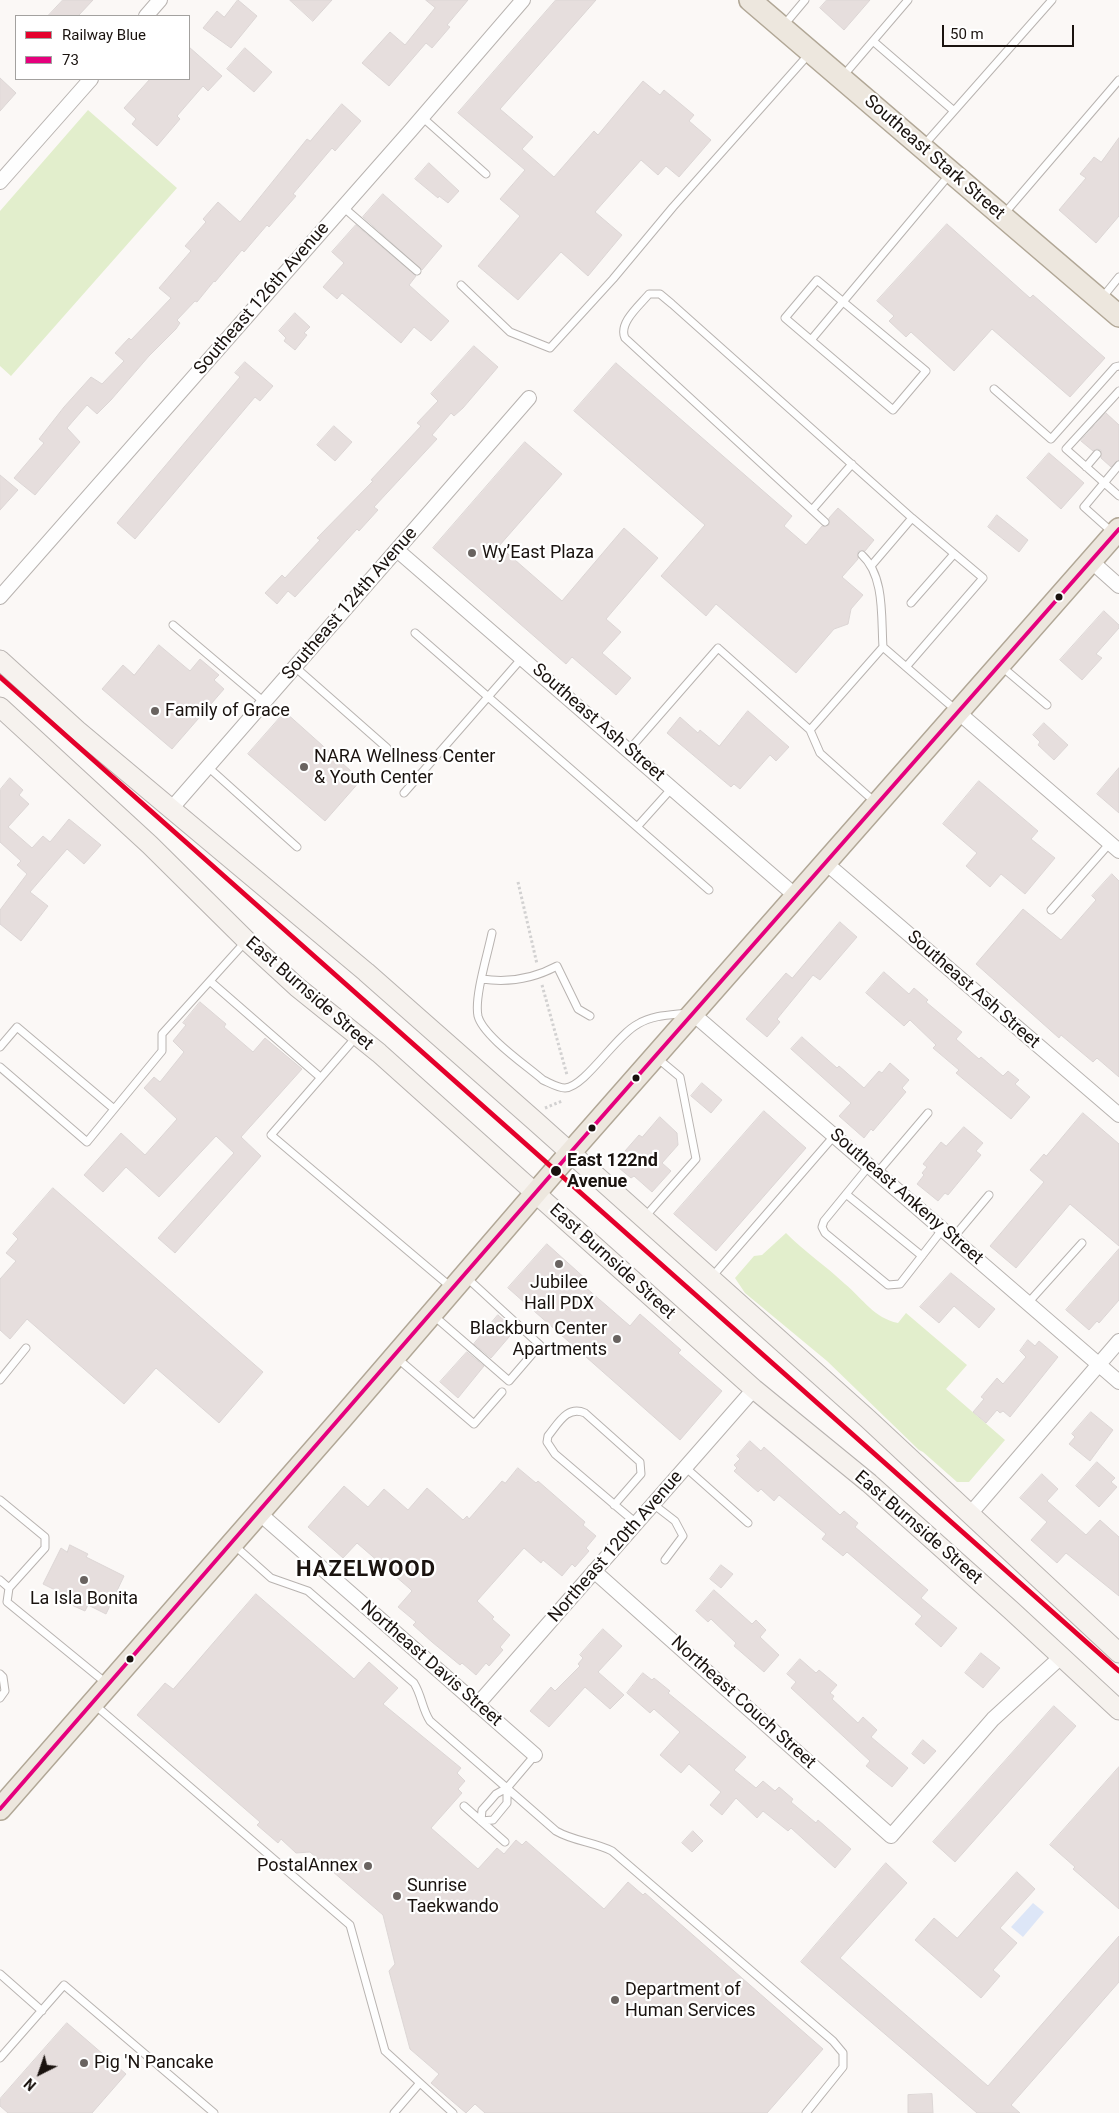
<!DOCTYPE html>
<meta charset="utf-8">
<style>
body{margin:0}
#map{position:relative;width:1119px;height:2113px;overflow:hidden;background:#fbf8f6;font-family:Roboto,sans-serif}
canvas{display:block}
.legend{position:absolute;left:15px;top:15px;width:175px;height:65px;box-sizing:border-box;background:#fff;border:1px solid #a3a19f;margin:0;padding:6px 9px;list-style:none;font-size:15px;color:#1a130f}
.legend li{display:flex;align-items:center;gap:10px;height:25px}
.legend b{width:25px;border:1px solid #a3a19f}
.north{position:absolute;left:15px;top:2048px;width:50px;height:50px;-webkit-text-stroke:4px #fff;paint-order:stroke;rotate:221deg;font-size:14px;font-weight:700;line-height:20px;text-align:center;color:#1a130f}
.north::after{content:'';display:block;margin:auto;width:18px;height:22px;background:#1a130f;clip-path:polygon(50% 0,100% 100%,50% 72%,0 100%)}
.scale{position:absolute;left:942px;top:25px;width:132px;height:22px;box-sizing:border-box;border:2px solid #1a130f;border-top:0;padding-left:6px;font-size:15px;line-height:18px;white-space:nowrap;color:#1a130f;-webkit-text-stroke:4px #fff;paint-order:stroke}
</style>
<div id="map">
<canvas width="1119" height="2113"></canvas>
<ul class="legend">
<li><b style="height:6px;background:#e4002b"></b>Railway Blue</li>
<li><b style="height:6px;background:#e5007d"></b>73</li>
</ul>
<div class="north">N</div>
<div class="scale">50 m</div>
</div>
<script>
const g = document.querySelector('canvas').getContext('2d');
g.lineJoin = 'round';
function fillPath(path, color) {
  g.fillStyle = color;
  g.fill(path, 'evenodd');
}
function strokePath(path, color, width, dash) {
  g.strokeStyle = color;
  g.lineWidth = width;
  g.lineCap = dash ? 'butt' : 'round';
  g.setLineDash(dash || []);
  g.stroke(path);
}
function write(font, color, halo, rows, align = 'center') {
  g.font = font + ' Roboto,sans-serif';
  g.lineWidth = 4.5;
  g.setLineDash([]);
  g.textBaseline = 'middle';
  g.strokeStyle = halo;
  g.fillStyle = color;
  for (const [text, x, y, turn = 0] of rows) {
    g.save();
    g.translate(x, y);
    g.rotate((+turn || 0) * Math.PI / 180);
    g.textAlign = isNaN(turn) ? turn : align;
    if (halo) g.strokeText(text, 0, 0);
    g.fillText(text, 0, 0);
    g.restore();
  }
}
fillPath(new Path2D(`
 M88,110L177,188L11,376L0,366V211Z
 M786,1233C805,1252 826,1266 845,1284C863,1299 874,1318 898,1323L906,1313L967,1365L946,1389L1005,1440L969,1482H957L923,1452L919,1450L827,1361L745,1293L735,1278L754,1256L762,1255Z`), '#e2eecc');
fillPath(new Path2D(`
 M1033,1903L1044,1912L1023,1937L1011,1927Z`), '#dde6f7');
const building = new Path2D(`
 M63,0H93L78,16H48Z
 M238,0L257,16L231,48L203,28L217,11L224,17Z
 M290,0H332L313,21Z
 M426,0H468L447,25L450,27L432,48L426,43L389,86L362,63L390,32L405,45L435,8Z
 M556,0H596L500,109L533,137L522,149L554,177L594,131L598,135L643,81L660,95L664,90L694,115L689,121L711,140L679,177L666,166L658,175L641,160L595,212L622,235L588,276L561,252L518,300L478,266L520,216L500,199L525,170L458,113Z
 M827,0H870L844,30L820,8Z
 M189,47L222,76L208,91L203,86L177,116L180,119L157,146L132,124L136,119L124,108L150,79H189Z
 M245,48L272,72L254,92L227,69Z
 M0,78L16,93L0,111Z
 M342,104L361,121L335,151L332,148L293,194L296,196L269,227L267,225L244,252L242,250L215,282L214,281L197,302L195,301L177,320L180,323L176,329L149,356L111,400L97,414L87,405L67,428L80,442L35,495L14,478L44,443L39,439L64,407L91,377L102,384L124,361L115,353L129,338L131,340L171,298L159,288L191,251L185,246L206,222L203,219L218,202L240,222L307,139L310,141Z
 M1119,138V216L1096,243L1059,210L1086,178L1080,174L1094,157L1101,162Z
 M429,163L459,191L448,203L439,196L438,198L415,179Z
 M383,194L442,246L422,270L363,217Z
 M947,224L1030,298L1033,295L1105,358L1070,397L992,329L954,371L911,332L906,337L889,321L894,316L877,301Z
 M356,225L416,276L409,285L449,321L431,341L414,327L401,343L342,293L337,299L323,287L344,263L332,252Z
 M295,313L310,327L304,333L307,335L295,350L284,341L286,338L279,331Z
 M474,346L498,367L463,408L454,416L451,413L432,435L437,439L374,507L378,510L359,531L357,529L295,597L288,591L277,604L265,593L282,575L285,578L320,540L317,538L373,481L371,480L421,426L417,423L438,401L431,394Z
 M245,362L273,386L260,401L255,397L135,539L117,523L240,377L235,373Z
 M616,363L792,516L784,526L806,545L822,526L829,525V518L838,508L874,540L865,551H858V559L842,577L863,595L851,609L848,624L834,629L796,673L716,604L706,616L661,576L705,525L574,411Z
 M1106,413L1119,425V460L1111,467L1101,458V450L1097,449L1093,451L1081,441Z
 M334,426L352,442L335,461L317,445Z
 M525,442L562,474L499,546L562,601L624,528L658,558L606,619L621,632L602,653L631,678L616,695L572,657L566,664L433,548Z
 M1049,453L1084,483L1061,509L1027,478Z
 M0,475L18,490L0,510Z
 M997,515L1028,540L1019,552L988,527Z
 M1104,611L1119,625V628L1096,654L1102,658L1082,680L1060,660Z
 M159,645L190,671L200,659L219,675L214,680L224,689L172,749L102,689L123,665L134,675Z
 M748,711L789,747L776,761L770,755L740,789L734,784L731,787L667,733L680,717L698,733L700,730L719,746Z
 M285,712L361,780L325,821L248,754Z
 M1044,723L1068,745L1054,760L1038,745L1040,742L1033,735Z
 M1119,768V813L1097,794Z
 M10,778L23,790L19,795L29,804L8,827L32,848L43,836L50,842L69,819L101,845L84,864L67,849L30,892L48,906L21,941L0,924V910L27,874L17,865L21,861L0,842V790Z
 M979,781L1038,831L1031,839L1055,858L1025,894L1001,874L990,887L966,866L977,853L943,824Z
 M1112,874L1119,881V1077L1097,1058L1093,1062L1061,1035L1059,1038L976,964L1023,909L1061,940L1096,900L1092,896Z
 M840,922L857,937L820,980L813,975L777,1019L780,1022L767,1037L746,1019L786,973L792,978Z
 M884,972L909,994L914,988L928,1000L926,1002L962,1032L956,1039L979,1059L981,1057L1003,1076L1008,1071L1019,1080L1015,1084L1030,1097L1011,1119L956,1073L959,1070L933,1048L936,1045L910,1020L904,1026L866,993Z
 M200,1002L226,1024L224,1027L253,1052L265,1038L302,1069L241,1137L261,1156L175,1253L158,1238L234,1153L216,1136L159,1197L126,1167L103,1192L84,1175L121,1133L145,1155L177,1119L144,1088L154,1077L160,1082L184,1052L173,1041L186,1025L183,1023Z
 M802,1037L837,1068L839,1066L864,1088L879,1071L882,1073L890,1063L909,1080L902,1088L906,1092L873,1131L871,1129L864,1138L839,1116L851,1103L791,1049Z
 M702,1083L722,1100L711,1113L691,1096Z
 M764,1111L806,1148L716,1251L674,1214Z
 M1083,1113L1119,1144V1246L1070,1204L1016,1268L990,1246L1044,1182L1030,1170L1044,1154L1046,1156Z
 M660,1117L677,1133L678,1145L662,1163L671,1171L652,1192L634,1176L631,1178L619,1168L618,1159L639,1135L642,1137Z
 M964,1127L983,1143L976,1151L981,1155L948,1195L945,1193L938,1201L917,1184L924,1175L922,1173L927,1167L923,1164L941,1142L946,1146Z
 M53,1188L263,1372L219,1423L156,1368L124,1404L27,1319L10,1339L0,1330V1279L16,1261L6,1253L18,1239L13,1234Z
 M547,1244L588,1281L584,1286L630,1326L640,1314L681,1350L678,1353L722,1391L680,1440L508,1288Z
 M1119,1249V1300L1099,1323L1097,1321L1089,1330L1066,1310Z
 M951,1273L995,1309L979,1328L954,1306L939,1323L920,1307Z
 M498,1315L515,1330L491,1358L474,1344Z
 M1028,1340L1035,1346L1039,1341L1058,1357L1010,1417L1003,1411L1000,1413L997,1410L986,1423L973,1412L984,1399L981,1397L997,1378L1003,1384L1026,1357L1020,1351Z
 M467,1352L484,1366L458,1398L440,1382Z
 M1091,1412L1113,1430L1090,1461L1069,1444L1075,1437L1072,1434Z
 M750,1441L761,1451L764,1447L840,1515L844,1511L858,1523L855,1527L928,1590L921,1598L957,1628L941,1647L915,1624L922,1616L868,1570L847,1552L843,1556L822,1539L826,1534L779,1495L774,1501L761,1489L758,1492L734,1471L737,1468L734,1465L740,1459L737,1456Z
 M1097,1462L1115,1478L1111,1482L1117,1487L1099,1507L1076,1486Z
 M518,1468L536,1483L538,1481L585,1522L583,1525L596,1536L586,1548L589,1551L575,1567L572,1564L562,1576L543,1560L541,1563L524,1548L477,1601L494,1617L492,1619L510,1635L500,1647L503,1650L489,1666L486,1663L476,1675L462,1663L460,1665L432,1642L413,1625L416,1622L398,1607L412,1591L409,1588L357,1543L343,1558L308,1527L344,1486L368,1507L384,1489L408,1510L427,1488L463,1520L467,1516L469,1519L502,1481L505,1483Z
 M1042,1474L1058,1489L1047,1501L1086,1535L1100,1520L1119,1537V1596L1066,1553L1057,1563L1031,1540L1047,1522L1020,1498Z
 M70,1545L88,1554L86,1557L124,1576L106,1614L88,1605L85,1611L67,1603L69,1597L43,1584L61,1548L67,1552Z
 M721,1565L733,1574L721,1588L710,1579Z
 M714,1590L752,1624L756,1620L766,1630L760,1637L779,1655L764,1672L734,1646L736,1643L711,1619L708,1622L696,1611Z
 M256,1594L354,1679L369,1662L398,1688L383,1704L461,1768L457,1773L465,1781L458,1789L462,1793L431,1828L478,1869L497,1848L504,1854L516,1840L522,1845L526,1841L604,1909L628,1882L643,1895L645,1893L823,2049L767,2113H485L475,2104L466,2113L431,2083L439,2074L410,2049L389,1971L395,1964L383,1915L310,1852L296,1853L281,1839L278,1843L257,1825L260,1822L137,1715L165,1683L173,1689Z
 M603,1629L622,1646L598,1672L624,1695L610,1709L585,1687L549,1727L530,1711L551,1687L555,1691L580,1666L578,1664L583,1658L580,1655Z
 M981,1653L1000,1668L983,1688L965,1673Z
 M800,1659L816,1673L819,1670L837,1685L830,1693L834,1696L832,1699L858,1723L863,1717L877,1730L871,1737L908,1768L892,1787L866,1766L870,1761L791,1688L796,1682L787,1674Z
 M643,1673L652,1680L654,1678L670,1691L668,1693L746,1757L734,1770L756,1788L763,1781L775,1791L779,1787L793,1799L791,1802L816,1823L818,1820L851,1849L835,1868L791,1828L788,1831L763,1811L757,1818L736,1798L722,1815L710,1805L721,1792L689,1764L681,1773L660,1755L680,1732L654,1709L650,1713L627,1693Z
 M1054,1706L1076,1726L955,1862L933,1842Z
 M923,1740L936,1751L924,1764L912,1754Z
 M1119,1767V1909L1073,1869L1075,1867L1050,1845Z
 M693,1831L703,1841L692,1852L682,1843Z
 M886,1863L907,1883L840,1958L988,2086L1119,1936V1982L1011,2105L1020,2113H977L801,1962Z
 M1017,1872L1035,1889L1000,1928L1017,1943L993,1970L1000,1976L981,1998L915,1940L934,1918L957,1938Z
 M67,2023L126,2074L92,2113H8L0,2106V2099Z
 M932,2094L933,2113H908V2095Z`);
fillPath(building, '#e6dedd');
strokePath(building, '#dcd6d5', 1);
const lane = new Path2D(`
 M784,25L805,0
 M873,41L954,111
 M843,76L908,0
 M422,117L486,174
 M924,145L1052,0
 M343,207L417,271
 M1004,214L1119,80
 M817,280L926,371L893,410L785,318Z
 M461,285L510,332L550,348L613,279L673,207L809,54
 M1102,298L1119,277
 M811,340L950,174
 M994,389L1051,439L1115,367L1119,366
 M1119,391L1066,449L1119,496
 M1086,467L1097,454
 M812,510L852,464
 M825,522L625,338C618,323 640,305 649,294H660L672,304L912,518L871,566
 M1112,532L1084,507L1119,465
 M862,555C885,576 881,618 883,647
 M911,603L954,554
 M173,625L264,702
 M415,633L637,827
 M1001,666L1047,705
 M295,667L387,748
 M906,667L983,578L912,518
 M629,750L718,648L810,730
 M208,767L297,847
 M672,788L637,827L709,890
 M404,793L522,658
 M876,803L820,753L810,730L883,647L957,711
 M1051,910L1110,843
 M492,933C488,953 474,997 478,1016C483,1036 527,1066 543,1080C550,1083 558,1088 565,1088C585,1087 616,1035 638,1024C653,1015 670,1015 687,1013
 M482,979C509,983 533,979 557,966L578,1009L590,1016
 M211,982L320,1077
 M357,1036L271,1135L452,1288
 M0,1047L17,1027L114,1109
 M0,1067L87,1142L162,1051V1034L246,941
 M869,1166L824,1221L822,1227L825,1233L888,1285L900,1284L942,1230
 M877,1173L928,1113
 M846,1194L922,1256
 M644,1218L696,1159L680,1077L656,1057
 M953,1238L989,1195
 M711,1278L834,1136
 M1028,1303L1082,1243
 M433,1315L509,1381L540,1345L466,1277
 M397,1358L474,1424L502,1392
 M0,1380L26,1348
 M685,1467L748,1523
 M0,1500L45,1537V1548L9,1588L7,1602L106,1683
 M653,1504L675,1521L683,1536L665,1560
 M614,1505L641,1474L640,1462L585,1413C567,1405 558,1424 548,1436L547,1442L555,1454L636,1523
 M234,1545L271,1578L308,1591L414,1683C422,1696 422,1709 430,1721L556,1831C573,1841 594,1842 612,1851L833,2041L843,2053V2067L806,2113
 M0,1580L9,1588
 M0,1674L3,1677L5,1691L0,1698
 M95,1705L350,1925L385,2051L453,2113
 M507,1788V1803L493,1820L481,1821L482,1810L490,1801L496,1794L507,1788L535,1755
 M464,1806L505,1842
 M0,1974L42,2011
 M0,2058L64,1985L214,2113
 M394,2113L419,2084`);
const street = new Path2D(`
 M146,16L160,0
 M0,182L91,79
 M397,550L797,897
 M1091,561L1119,586
 M0,597L411,130L523,0
 M959,713L1119,851
 M171,809L529,398
 M827,864L1119,1115
 M692,1013L1119,1382
 M259,1513L535,1755
 M970,1514L1119,1341
 M594,1571L891,1836L993,1719L1062,1656
 M477,1705L754,1389`);
const secondary = new Path2D(`
 M0,660L77,730L366,972L535,1121L868,1419L1119,1653
 M0,707L150,845L247,941L297,987L379,1053L754,1389L869,1483L1012,1611L1119,1710`);
const primary = new Path2D(`
 M750,0L1119,316
 M0,1809L342,1418L570,1153L1119,529`);
strokePath(lane, '#b8b3b0', 9);
strokePath(street, '#b8b3b0', 16);
strokePath(secondary, '#b8b3b0', 21);
strokePath(primary, '#b1a796', 24);
strokePath(new Path2D(`
 M518,882L537,964
 M542,985L567,1075
 M545,1108L562,1101`), '#d2d1d1', 3, [2.5, 2.5]);
strokePath(lane, '#fefefe', 7);
strokePath(street, '#fefefe', 14);
strokePath(secondary, '#f6f2ee', 19);
strokePath(primary, '#ede7de', 21);
strokePath(new Path2D(`
 M0,1809L570,1153L1119,529`), '#e5007d', 4);
strokePath(new Path2D(`
 M0,677L1119,1671`), '#e4002b', 5);
for (const [x, y, r, color] of [
 [472,553,5,"#696360"],
 [1059,597,4.5,"#1a130f"],
 [155,711,5,"#696360"],
 [304,767,5,"#696360"],
 [636,1078,4.5,"#1a130f"],
 [592,1128,4.5,"#1a130f"],
 [556,1171,6,"#1a130f"],
 [559,1264,5,"#696360"],
 [617,1339,5,"#696360"],
 [84,1580,5,"#696360"],
 [130,1659,4.5,"#1a130f"],
 [368,1866,5,"#696360"],
 [397,1896,5,"#696360"],
 [615,2000,5,"#696360"],
 [84,2063,5,"#696360"]
]) {
  const dot = new Path2D();
  dot.arc(x, y, r, 0, 2 * Math.PI);
  g.fillStyle = color;
  g.fill(dot);
  strokePath(dot, '#fff', 2);
}
write('18px', '#1a130f', '#fff', [
 ["Southeast Stark Street",934,158,41],
 ["Southeast 126th Avenue",262,299,-49],
 ["Southeast 124th Avenue",350,604,-49],
 ["Southeast Ash Street",598,723,41],
 ["Southeast Ash Street",973,990,41],
 ["East Burnside Street",309,994,41],
 ["Southeast Ankeny Street",906,1197,41],
 ["East Burnside Street",612,1262,42],
 ["East Burnside Street",918,1528,41],
 ["Northeast 120th Avenue",616,1547,-49],
 ["Northeast Davis Street",431,1664,41],
 ["Northeast Couch Street",743,1703,42]
]);
write('18px', '#1a130f', '#fff', [
 ["Wy’East Plaza",482,553],
 ["Family of Grace",165,711],
 ["NARA Wellness Center",314,757],
 ["& Youth Center",314,778],
 ["Jubilee",559,1283,"center"],
 ["Hall PDX",559,1304,"center"],
 ["Blackburn Center",607,1329,"right"],
 ["Apartments",607,1350,"right"],
 ["La Isla Bonita",84,1599,"center"],
 ["PostalAnnex",358,1866,"right"],
 ["Sunrise",407,1886],
 ["Taekwando",407,1907],
 ["Department of",625,1990],
 ["Human Services",625,2011],
 ["Pig 'N Pancake",94,2063]
], 'left');
write('bold 18px', '#1a130f', '#fff', [
 ["East 122nd",567,1161],
 ["Avenue",567,1182]
], 'left');
g.letterSpacing = '1px';
write('bold 22px', '#1a130f', '#fff', [
 ["HAZELWOOD",366,1570]
]);
g.letterSpacing = '0px';
</script>
